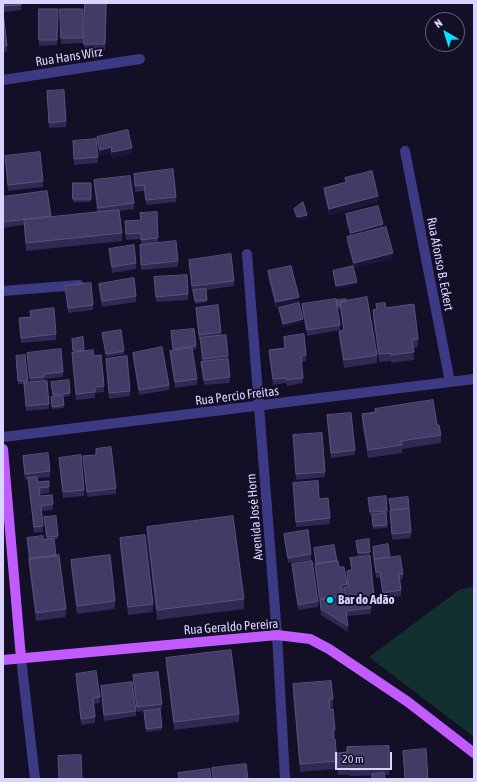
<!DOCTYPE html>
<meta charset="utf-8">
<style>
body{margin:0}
#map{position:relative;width:477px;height:782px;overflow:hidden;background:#130f26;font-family:"Asap Condensed",sans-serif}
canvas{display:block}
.frame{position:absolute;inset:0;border:4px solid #d9d4ff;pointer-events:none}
.north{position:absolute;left:425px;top:12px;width:40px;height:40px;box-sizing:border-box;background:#130f26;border:1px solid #625e7d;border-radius:50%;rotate:322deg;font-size:11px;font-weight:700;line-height:16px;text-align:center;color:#d9d4ff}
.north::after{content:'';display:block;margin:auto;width:14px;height:18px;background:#00e5ff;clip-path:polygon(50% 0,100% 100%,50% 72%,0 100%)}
.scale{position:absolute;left:335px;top:752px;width:57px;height:18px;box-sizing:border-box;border:2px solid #d9d4ff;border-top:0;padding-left:5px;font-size:12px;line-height:14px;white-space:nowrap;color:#d9d4ff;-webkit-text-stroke:3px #130f26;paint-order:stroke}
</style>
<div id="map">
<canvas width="477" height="782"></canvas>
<div class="frame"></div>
<div class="north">N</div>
<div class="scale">20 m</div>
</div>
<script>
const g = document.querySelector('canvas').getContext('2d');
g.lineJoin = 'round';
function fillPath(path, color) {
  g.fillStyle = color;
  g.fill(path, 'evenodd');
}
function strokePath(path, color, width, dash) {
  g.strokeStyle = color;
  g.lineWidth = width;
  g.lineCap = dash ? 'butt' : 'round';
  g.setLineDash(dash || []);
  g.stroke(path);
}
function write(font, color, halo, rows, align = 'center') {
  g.font = font + ' "Asap Condensed",sans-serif';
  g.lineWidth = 4;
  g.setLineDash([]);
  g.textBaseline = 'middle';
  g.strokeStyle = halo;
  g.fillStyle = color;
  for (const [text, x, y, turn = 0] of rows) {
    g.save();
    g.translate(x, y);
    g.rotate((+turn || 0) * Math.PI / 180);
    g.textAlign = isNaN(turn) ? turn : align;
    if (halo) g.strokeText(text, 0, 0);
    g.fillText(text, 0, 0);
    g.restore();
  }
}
fillPath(new Path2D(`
 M474,586V737L369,657L459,590Z`), '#12302f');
strokePath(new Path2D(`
 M3,80L140,59
 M405,151L450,382
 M247,254L277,635L285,779
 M3,291L79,285
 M3,437L474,379
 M21,658L35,779`), '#3d3a85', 10);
strokePath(new Path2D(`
 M3,449L21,658
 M3,660L277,635L310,639L329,649L408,702L474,753`), '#c25bff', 10);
fillPath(new Path2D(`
 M3,3H21V10L3,12L7,46V52H3Z
 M85,3H107L105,50L84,49Z
 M39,9H58L57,45L39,46Z
 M60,9H83V43L61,44Z
 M47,91L66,121V127L49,128Z
 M97,137L132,153L112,158L111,153L100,155L97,142Z
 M73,141L98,157V163L74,165Z
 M5,156L43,181V187L8,191Z
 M134,174L176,197V202L146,205L144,191L135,192Z
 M345,178L378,202L329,215L324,193V188L345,182Z
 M94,180L134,203V209L119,211L122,233V241L26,251L24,225L3,228V197L47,191L51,217L97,212L94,186Z
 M73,183H91V202H73Z
 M157,212L158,243L178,261V267L141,270L140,251V245H141V239L126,240L125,221L141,220Z
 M346,214L383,228L393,258L354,268L347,242V237L350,236L346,220Z
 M109,249L136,263V269L112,273L109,254Z
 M189,260L234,281V286L206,290L207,302L195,304L193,291L192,292L189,265Z
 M268,271L299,302L276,308L268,277Z
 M333,271L357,284L336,289L333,274Z
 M154,277L188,294V300L156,302Z
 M99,284L136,296V302L102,307L99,289Z
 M65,286L93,305V310L68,313Z
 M337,300L347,301L377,355V363L344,368L339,339V331L343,330L340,309H338Z
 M302,304L340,325V330L307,336L302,309Z
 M376,304L386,308L418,339V347L413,348L414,360L391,363V361L379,362L373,318V310L376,309Z
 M196,308L221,332V335L228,356L230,383L204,385L201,367V362H202L200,340H199Z
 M279,308L303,322L283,327L279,310Z
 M30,311L56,334V340L21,343L19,318L30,317Z
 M171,331L196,346V349L192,350L197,379V385L175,388L170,357V351H173Z
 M102,333L124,351V354L106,357Z
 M83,337L84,351L94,356L104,386V392L95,393V398L76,400L72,358V353L73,352L72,342Z
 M284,337L306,355V361L301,362L303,378V383L287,386L286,383L273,385L269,356V350L284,348Z
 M27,353L63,372V377L44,379L49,404V409L26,411L24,384H18L16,359L28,381V383H30Z
 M133,353L169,385V390L139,395L133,358Z
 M106,359L130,391V396L109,399Z
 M51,385L70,393V396L63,397L64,408L52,409L51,397H53Z
 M375,409L437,425L441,435V443L402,449V453L368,458L362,422V414L375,412Z
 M327,415L355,450V455L331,458L327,421Z
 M293,435L325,472V477L296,480Z
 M96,449L116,488V494L87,497L83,462V456L96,455Z
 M23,456L50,471V477L38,478V482L49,487V493L40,494V496L53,504V510L42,511L43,532L34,533L28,479L25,480L23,462Z
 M59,458L84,490V496L63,498L59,464Z
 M293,483L319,499L330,518V524L296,527Z
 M368,501L387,511V513L386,514L387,528L373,529L372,515H370Z
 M390,511L411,532V538L392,540Z
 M44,517L58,536V539H54L56,556L66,609V617L36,621L29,567L27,538L43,540L46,539Z
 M147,527L244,599V609L157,620L147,537Z
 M284,534L311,554V560L288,563L284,539Z
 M120,538L153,604V612L128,615L120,546Z
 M356,544L370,552V555L358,556Z
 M373,547L390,557L403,574V579L399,580L401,590V596L383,599L380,578H376Z
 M314,548L337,561L339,567L347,584V587H348L347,571L351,570L350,558L374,596V602L370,603L371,614L347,616L348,632L321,615L315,570L316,564ZM344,590V596H343L342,591Z
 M71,560L115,601V609L77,614L71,568Z
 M292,564L318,601V607L298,610L292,569Z
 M166,658L239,714V722L174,730L166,666Z
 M76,674L100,697V703L93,704L95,717V723L81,725L76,679Z
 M133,675L162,704V709L160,710L162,730L146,732L144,711L137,712L133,681Z
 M293,684L333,699V707H330L335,730V738H333L337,761V769L300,772L293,692Z
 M101,686L136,711V716L104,721L101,692Z
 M389,746V775L350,776V775H338L337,753L347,752Z`), '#312854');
fillPath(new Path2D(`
 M111,147V153L100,155V150Z
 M132,148V153L112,158V152Z
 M378,196V202L329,215V209Z
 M307,215V218L297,220V217Z
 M383,224V230L351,238V233Z
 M393,253V258L354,268V263Z
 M357,282V284L336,289V286Z
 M299,297V302L276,308V302Z
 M303,319V322L283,327V324Z`), '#1d163a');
const building = new Path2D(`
 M3,3H21V5L3,6Z
 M85,3H106L105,44H84Z
 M39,9H58L57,40H39Z
 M60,9H83V38H61Z
 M3,12L7,46H3Z
 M64,90L66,121L49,123L47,91Z
 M128,130L132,148L112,152L111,147L100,150L97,137Z
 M96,139L98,157L74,159L73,141Z
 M40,152L43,181L8,185L5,156Z
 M173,169L176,197L146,200L144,185L135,186L134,174Z
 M372,171L378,196L329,209L324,188L347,182L345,178Z
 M130,176L134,203L98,208L94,180Z
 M73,183H91V199H73Z
 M47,191L51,216L3,222V197Z
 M303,202L307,215L297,217L294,209Z
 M378,206L383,224L351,233L346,214Z
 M119,210L122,233L26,243L24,220Z
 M157,212L158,238L141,240V233L126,234L125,221L141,220L140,213Z
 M386,227L393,253L354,263L347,237Z
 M176,241L178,261L141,265L140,245Z
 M134,245L136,263L112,267L109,249Z
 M231,254L234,281L192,286L189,260Z
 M291,266L299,297L276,302L268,271Z
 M353,266L357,282L336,286L333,271Z
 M187,275L188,294L156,297L154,277Z
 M134,278L136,296L102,301L99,284Z
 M91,283L93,305L68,308L65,286Z
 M206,289L207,300L195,301L193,290Z
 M367,297L377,355L344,360L339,331L344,330L340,302Z
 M336,299L340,325L307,330L302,304Z
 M346,299L347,301L340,302V306H338L337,300Z
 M299,303L303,319L283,324L279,308Z
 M385,303L386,308L414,304L418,339L412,340L414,352L391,355V353L379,354L373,310L377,309L376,304Z
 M218,305L221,332L199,335L196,308Z
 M54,308L56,334L21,338L19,318L31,317L30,311Z
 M194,329L196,346L173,349L171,331Z
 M121,330L124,351L106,354L102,333Z
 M304,334L306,355L301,356L303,378L287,380L286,378L273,379L269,350L285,348L284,337Z
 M226,335L228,356L203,359L200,338Z
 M83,337L84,350L73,351L72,339Z
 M162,347L169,385L139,390L133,353Z
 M192,348L197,379L175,382L170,351Z
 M61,349L63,372L44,374V377L30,378L27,353Z
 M93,350L94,356L101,355L104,386L95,387V392L76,394L72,353Z
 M25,355L28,381H18L16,356Z
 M127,356L130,391L109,393L106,359Z
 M228,359L230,377L204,380L201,362Z
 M69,380L70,393L53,395L51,382Z
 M47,381L49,404L26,406L24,383Z
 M63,396L64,405L52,407L51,397Z
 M433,400L437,425H439L441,435L401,441L402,445L368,450L362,414L376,412L375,409Z
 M351,413L355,450L331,453L327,415Z
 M322,433L325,472L296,474L293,435Z
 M111,447L116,488L87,492L83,456L96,455V449Z
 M48,453L50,471L25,474L23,456Z
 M81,455L84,490L63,492L59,458Z
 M37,477L38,482L49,481V487L39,488L40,496L52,495L53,504L41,506L43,526L34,527L28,478Z
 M318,481L319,499L328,498L330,518L296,522L293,483Z
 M386,496L387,511L370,512L368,498Z
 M408,497L409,508L391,510L389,499Z
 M409,509L411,532L392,534L390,511Z
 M386,513L387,525L373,526L372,515Z
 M56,516L58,536L47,537L44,517Z
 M233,516L244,599L157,610L147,527Z
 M308,530L311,554L288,558L284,534Z
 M145,535L153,604L128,607L120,538Z
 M43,536V540L54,538L56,556L30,559L27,538Z
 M369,539L370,552L358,553L356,541Z
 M388,544L390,557L374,559L373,547Z
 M334,545L337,561L316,564L314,548Z
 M59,555L66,609L36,613L29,559Z
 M110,555L115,601L77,606L71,560Z
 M370,556L374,596L369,597L371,608L346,611L348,626L321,609L320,600L344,596V588L348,587L347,571L352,570L350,558Z
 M400,556L403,574H399L401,590L383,593L380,572H376L374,560Z
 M312,561L318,601L298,605L292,564Z
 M338,561L339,567H344L347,584L341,585L343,595L320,599L315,564Z
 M231,650L239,714L174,722L166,658Z
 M96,671L100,697L93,698L95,717L81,719L76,674Z
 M158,672L162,704L137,707L133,675Z
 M331,681L333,699H329L330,709H333L335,730H333V739H335L337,761L300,764L293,684Z
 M132,682L136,711L104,715L101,686Z
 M160,709L162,727L146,729L144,711Z
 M389,746V769L350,770V769H338L337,753L347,752V747Z
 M426,749L428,779H405L403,751Z
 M81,755L82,779H59L58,756Z
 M246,764L248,779H213L212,768Z
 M210,769L211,779H179L178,773Z
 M384,773L385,779H372V774Z`);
fillPath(building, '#433a66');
strokePath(building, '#5a527e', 1);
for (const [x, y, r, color] of [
 [330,600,4,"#00e5ff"]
]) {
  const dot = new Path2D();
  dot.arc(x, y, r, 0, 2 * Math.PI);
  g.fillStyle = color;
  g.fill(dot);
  strokePath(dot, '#130f26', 1.5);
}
write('13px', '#d9d4ff', '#130f26', [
 ["Rua Hans Wirz",69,57,-9],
 ["Rua Afonso B. Eckert",440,264,79],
 ["Rua Percio Freitas",237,396,-7],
 ["Avenida José Horn",255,517,-95],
 ["Rua Geraldo Pereira",231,627,-4]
]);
write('bold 13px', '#d9d4ff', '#130f26', [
 ["Bar do Adão",338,600]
], 'left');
</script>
